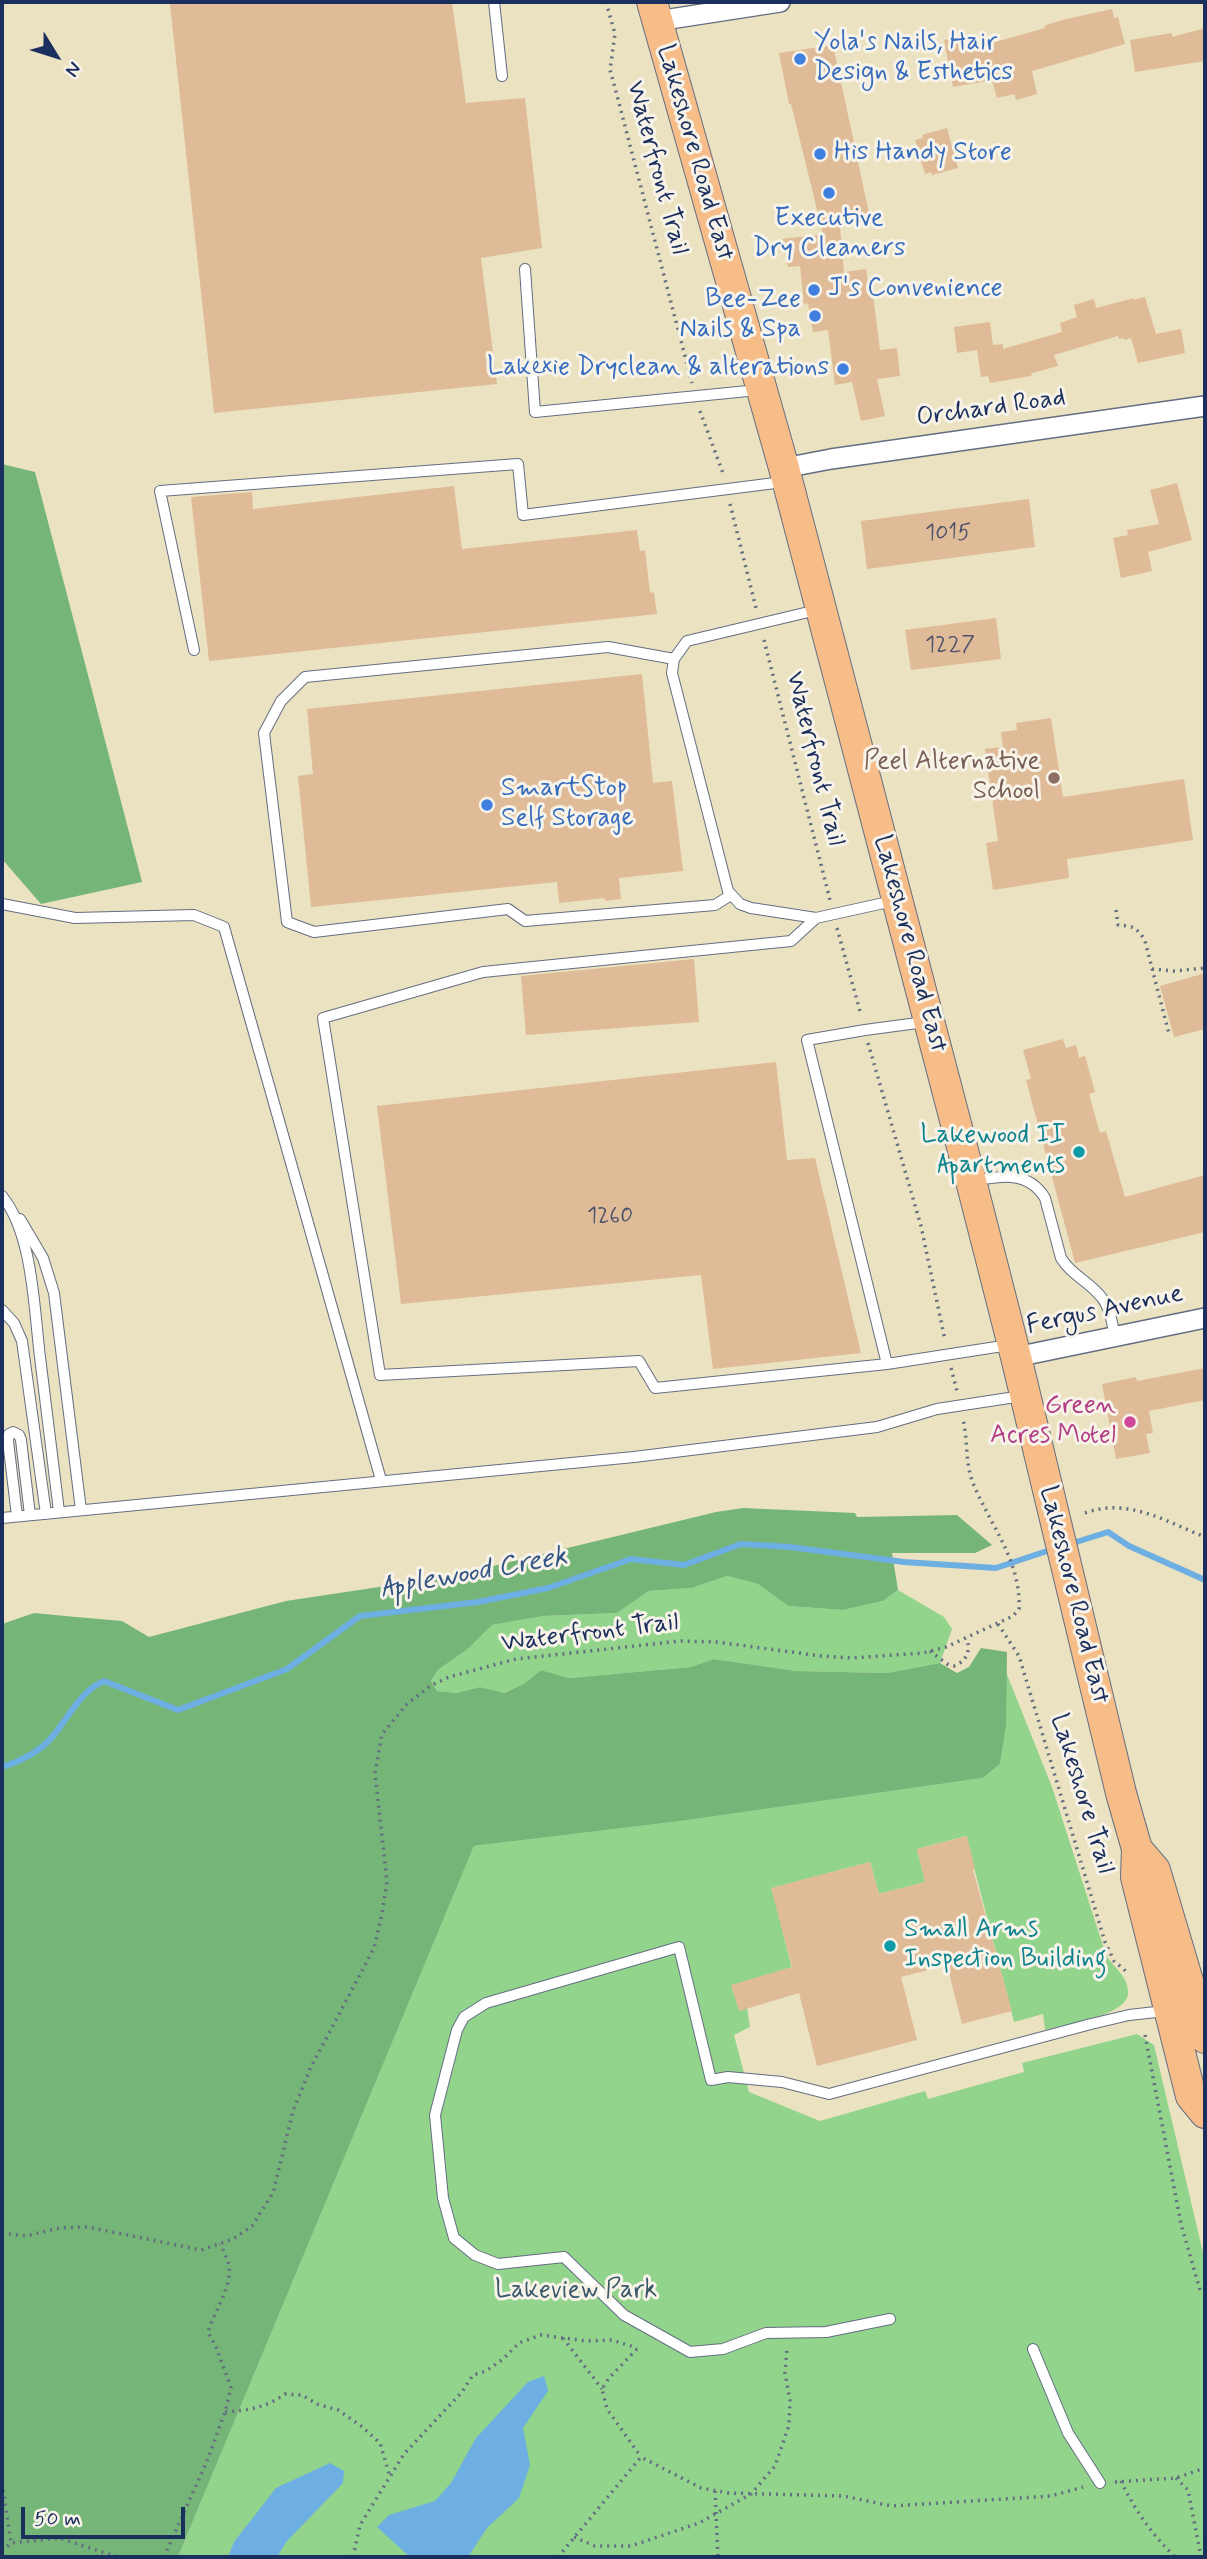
<!DOCTYPE html>
<style>
body{margin:0}
#map{position:relative;width:1207px;height:2559px;overflow:hidden;background:#ebe2c1;font-family:Mynerve,sans-serif}
canvas{display:block}
.frame{position:absolute;inset:0;border:4px solid #1b2f5e;pointer-events:none}
.north{position:absolute;left:21px;top:21px;width:70px;height:70px;-webkit-text-stroke:5px #f7f3e8;paint-order:stroke;rotate:128deg;font-size:19px;font-weight:700;line-height:28px;text-align:center;color:#1b2f5e}
.north::after{content:'';display:block;margin:auto;width:24px;height:32px;background:#1b2f5e;clip-path:polygon(50% 0,100% 100%,50% 72%,0 100%)}
.scale{position:absolute;left:21px;top:2507px;width:164px;height:32px;box-sizing:border-box;border:4px solid #1b2f5e;border-top:0;padding-left:9px;font-size:21px;line-height:24px;white-space:nowrap;color:#1b2f5e;-webkit-text-stroke:5px #f7f3e8;paint-order:stroke}
</style>
<div id="map">
<canvas width="1207" height="2559"></canvas>
<div class="frame"></div>
<div class="north">N</div>
<div class="scale">50 m</div>
</div>
<script>
const g = document.querySelector('canvas').getContext('2d');
g.lineJoin = 'round';
function fillPath(path, color) {
  g.fillStyle = color;
  g.fill(path, 'evenodd');
}
function strokePath(path, color, width, dash) {
  g.strokeStyle = color;
  g.lineWidth = width;
  g.lineCap = dash ? 'butt' : 'round';
  g.setLineDash(dash || []);
  g.stroke(path);
}
function write(font, color, halo, rows, align = 'center') {
  g.font = font + ' Mynerve,sans-serif';
  g.lineWidth = 6;
  g.setLineDash([]);
  g.textBaseline = 'middle';
  g.strokeStyle = halo;
  g.fillStyle = color;
  for (const [text, x, y, turn = 0] of rows) {
    g.save();
    g.translate(x, y);
    g.rotate((+turn || 0) * Math.PI / 180);
    g.textAlign = isNaN(turn) ? turn : align;
    if (halo) g.strokeText(text, 0, 0);
    g.fillText(text, 0, 0);
    g.restore();
  }
}
fillPath(new Path2D(`
 M727,1576L758,1584L788,1606L843,1610L883,1601L898,1590L944,1617L952,1629L940,1663L887,1673L797,1671L714,1659L691,1667L568,1678L541,1670L525,1683L503,1693L480,1687L456,1693L437,1691L431,1681L438,1670L468,1649L492,1625L544,1616L617,1613L649,1591L692,1588Z
 M1006,1672L1052,1787L1106,1955C1113,1967 1127,1975 1128,1991C1131,2016 1063,2025 1045,2030L1043,2014L1014,2022L966,1836L917,1849L925,1882L879,1894L870,1862L772,1888L792,1969L732,1985L739,2010L747,2008L750,2027L734,2035L749,2092L820,2121L925,2091L928,2099L1024,2072L1022,2063L1137,2034L1154,2045L1205,2261V2557H178L474,1846L681,1821L983,1778L1000,1764L1006,1727Z`), '#92d48c');
fillPath(new Path2D(`
 M2,464L35,472L142,882L41,904L2,859Z
 M743,1508L855,1513L857,1517L957,1515L992,1545L975,1553H892L898,1590L883,1601L843,1610L788,1606L758,1584L727,1576L692,1588L649,1591L617,1613L544,1616L492,1625L468,1649L438,1670L431,1681L437,1691L456,1693L480,1687L504,1693L525,1683L541,1670L569,1678L691,1667L714,1659L797,1671L887,1673L940,1663L957,1673L969,1667L981,1648L1007,1652L1006,1727L1000,1764L983,1778L681,1821L474,1846L178,2557H2V1624L34,1613L76,1617L122,1621L149,1637L286,1601L452,1576L716,1512Z`), '#75b678');
fillPath(new Path2D(`
 M544,2376L548,2391L523,2428L530,2465L519,2498L487,2528L468,2557H410L377,2527L389,2515L435,2501L451,2483L476,2438L528,2382Z
 M330,2463L344,2471L343,2483L287,2541L277,2557H228L234,2542L276,2488Z`), '#6dafe2');
strokePath(new Path2D(`
 M1070,1544L1108,1532L1129,1546L1205,1580
 M2,1767C21,1761 40,1752 53,1736C69,1717 80,1691 104,1681L178,1710L287,1669L360,1616L478,1602L548,1588L631,1559L684,1565L741,1544L790,1547L904,1562L996,1568L1053,1549`), '#6dafe2', 6);
fillPath(new Path2D(`
 M190,2H452L466,103L525,98L542,248L481,258L497,384L214,413L170,4Z
 M1112,9L1114,18L1118,17L1125,44L1032,71L1037,94L1016,100L1014,94L997,98L992,80L953,87L944,40L972,35L974,48L1045,28L1044,26L1062,20Z
 M1205,28V61L1135,72L1130,40L1172,33V37Z
 M833,45L869,213L839,217L844,272L866,269L870,295H873L880,350L897,348L900,376L877,379L885,416L861,421L852,382L835,385L828,330L813,332L808,303L804,304L800,266L788,267L782,239L823,234L791,104H789L779,53Z
 M947,128L958,168L932,175L931,172L925,174L915,140L923,138L922,135Z
 M1145,297L1156,334L1181,329L1185,353L1138,363L1131,338L1124,340V338L1119,339L1118,336L1054,355L1058,366L1032,373L1031,376L990,383L988,376L981,377L977,350L957,353L954,327L990,322L993,345L1003,344V349L1062,332L1060,323L1077,317L1074,305L1094,299L1096,308L1134,298V300Z
 M1177,483L1192,540L1148,552L1152,571L1121,578L1113,538L1128,535L1127,530L1159,524L1150,490Z
 M454,486L462,549L637,530L640,551L645,550L650,592L654,593L657,614L209,661L191,497L252,492L253,509Z
 M1029,499L1035,547L867,569L861,521Z
 M996,618L1001,659L911,670L905,630Z
 M642,674L653,783L672,781L683,871L619,878L621,899L605,901V898L559,903L557,882L311,907L298,776L313,774L307,709Z
 M1051,718L1063,797L1184,779L1193,840L1067,859L1069,878L993,890L986,843L998,841L985,749L1003,747L1001,732L1017,730L1016,723Z
 M694,959L699,1022L526,1035L521,976Z
 M1205,973V1029L1174,1037L1160,986Z
 M1063,1039L1066,1048L1076,1045L1079,1058L1085,1056L1095,1092L1089,1094L1100,1133L1106,1131L1125,1197L1205,1175V1232L1075,1263L1026,1080L1031,1079L1023,1050Z
 M776,1062L787,1160L815,1158L861,1353L713,1369L701,1275L401,1304L377,1106Z
 M1205,1368V1400L1149,1411L1153,1433L1146,1434L1150,1453L1116,1459L1102,1384L1136,1377L1137,1381Z
 M967,1836L975,1869L973,1870L1012,2011L962,2024L947,1965L901,1977L917,2040L817,2066L799,1993L739,2011L731,1985L792,1967L771,1888L870,1862L879,1894L925,1882L917,1849Z`), '#dfbb98');
const lane = new Path2D(`
 M494,2L502,76
 M525,269L535,412L758,390
 M817,610L687,641L674,659L672,673L728,891L740,904L751,908L816,918L893,901
 M194,650L160,491L518,464L523,515L783,482
 M674,659L608,647L305,677L281,701L264,733L287,922L314,932L508,909L525,921L715,905L731,895
 M2,904L75,918L194,915L224,927L381,1480
 M816,918L791,941L483,972L323,1018L380,1375L639,1361L655,1388L887,1364
 M925,1022L865,1030L807,1040L887,1364L1009,1345
 M973,1181C1000,1176 1028,1170 1045,1198L1061,1258C1071,1275 1090,1282 1102,1298C1110,1308 1112,1323 1115,1336
 M2,1196C33,1234 34,1309 40,1357C46,1408 53,1460 59,1512
 M20,1219L43,1258L54,1293L81,1510
 M2,1310L14,1323L22,1341L46,1514
 M17,1516L8,1441L9,1434L13,1432L19,1435L21,1440L30,1515
 M2,1518L634,1457L877,1427L937,1409L1022,1396
 M890,2319L826,2332L766,2333L723,2349L690,2352L624,2315L564,2257L498,2264L475,2255L454,2238L443,2198L435,2115L457,2030L464,2017L486,2003L679,1947L711,2080L728,2077L782,2082L829,2094L1091,2024L1129,2015L1165,2011
 M1033,2349L1068,2433L1100,2483`);
const street = new Path2D(`
 M657,21L780,2
 M784,468L831,459L1205,406
 M1016,1357L1205,1318`);
const primary = new Path2D(`
 M652,2L784,468L971,1181L1016,1357L1121,1793L1137,1849L1136,1877L1191,2096L1205,2113
 M1137,1849L1155,1870L1205,2038`);
strokePath(lane, '#646e81', 12);
strokePath(street, '#646e81', 22);
strokePath(primary, '#646e81', 32);
strokePath(new Path2D(`
 M606,2L615,34L610,70L614,84L692,383
 M700,411L724,476
 M730,504L756,608
 M764,640L830,900
 M1116,910L1118,925C1133,926 1138,928 1145,941L1169,1034
 M837,928L861,1015
 M1152,969L1174,971L1205,968
 M868,1043L921,1226L945,1340
 M951,1368L957,1391
 M1085,1513C1128,1497 1167,1522 1205,1537
 M998,1624L1019,1656L1105,1942L1114,1961L1128,1973
 M930,1651L947,1664L954,1666C968,1660 970,1651 967,1638
 M1145,2035L1181,2224L1200,2290
 M2,2233L26,2236L60,2228L88,2227L201,2250L233,2239L252,2226L273,2193L293,2111L310,2069L374,1948L382,1914L387,1882L375,1773L382,1734L407,1704L430,1686L449,1677L516,1659L681,1641L717,1642L821,1656L852,1658L923,1653L946,1647L1013,1616L1019,1609C1021,1560 990,1525 973,1483C965,1463 968,1440 963,1419
 M563,2338L602,2389
 M637,2349L609,2378L602,2389L607,2409L641,2457
 M225,2412C249,2410 265,2408 285,2394L302,2395L317,2404L338,2410L361,2426L380,2443L390,2477
 M1176,2478L1188,2490L1201,2557
 M1121,2481C1135,2511 1152,2534 1175,2557
 M1115,2482L1176,2478L1205,2468
 M2,2483L11,2543
 M715,2491L718,2557
 M574,2537L595,2546H631L699,2523L751,2494L775,2466L789,2425L790,2401L785,2373L787,2348
 M2,2551L11,2543L59,2538L118,2557
 M164,2557L207,2461L225,2412L231,2388L216,2347L208,2332C214,2312 232,2287 229,2266C228,2259 223,2250 220,2244
 M353,2557L360,2525L404,2454L462,2392L473,2375L486,2371L503,2359L519,2343L541,2335L586,2341L612,2340L637,2348
 M558,2557L641,2457L701,2488L729,2493L843,2496L892,2506L1051,2496L1083,2487`), '#646e81', 3.5, [2, 5]);
strokePath(lane, '#fff', 10);
strokePath(street, '#fff', 19);
strokePath(primary, '#f7bd88', 30);
for (const [x, y, r, color] of [
 [800,59,7,"#3f7fe0"],
 [820,154,7,"#3f7fe0"],
 [829,193,7,"#3f7fe0"],
 [814,290,7,"#3f7fe0"],
 [815,316,7,"#3f7fe0"],
 [843,369,7,"#3f7fe0"],
 [1054,778,7,"#8d6e63"],
 [487,805,7,"#3f7fe0"],
 [1079,1152,7,"#0f9aa8"],
 [1130,1422,7,"#d1479c"],
 [890,1946,7,"#0f9aa8"]
]) {
  const dot = new Path2D();
  dot.arc(x, y, r, 0, 2 * Math.PI);
  g.fillStyle = color;
  g.fill(dot);
  strokePath(dot, '#f7f3e8', 2.5);
}
write('23px', '#4c526c', null, [
 ["1015",948,534],
 ["1227",950,646],
 ["1260",610,1217]
]);
write('26px', '#366cbe', '#f7f3e8', [
 ["Yola's Nails, Hair",814,44],
 ["Design & Esthetics",814,74],
 ["His Handy Store",834,154],
 ["Executive",829,220,"center"],
 ["Dry Cleaners",829,250,"center"],
 ["J's Convenience",828,290],
 ["Bee-Zee",801,301,"right"],
 ["Nails & Spa",801,331,"right"],
 ["Lakexie Dryclean & alterations",829,369,"right"],
 ["SmartStop",501,790],
 ["Self Storage",501,820]
], 'left');
write('26px', '#1b2f5e', '#f7f3e8', [
 ["Lakeshore Road East",694,153,74],
 ["Waterfront Trail",656,168,75],
 ["Orchard Road",991,409,-8],
 ["Waterfront Trail",814,759,76],
 ["Lakeshore Road East",909,944,75],
 ["Fergus Avenue",1105,1311,-12],
 ["Lakeshore Road East",1073,1595,76],
 ["Waterfront Trail",590,1634,-7],
 ["Lakeshore Trail",1081,1794,73]
]);
write('26px', '#785e54', '#f7f3e8', [
 ["Peel Alternative",1040,763],
 ["School",1040,793]
], 'right');
write('26px', '#0d838f', '#f7f3e8', [
 ["Lakewood II",1065,1137],
 ["Apartments",1065,1167],
 ["Small Arms",904,1931,"left"],
 ["Inspection Building",904,1961,"left"]
], 'right');
write('26px', '#b23c85', '#f7f3e8', [
 ["Green",1116,1407],
 ["Acres Motel",1116,1437]
], 'right');
write('26px', '#39586a', '#f7f3e8', [
 ["Lakeview Park",576,2292]
]);
write('italic 28px', '#345586', '#f7f3e8', [
 ["Applewood Creek",474,1574,-10]
]);
</script>
